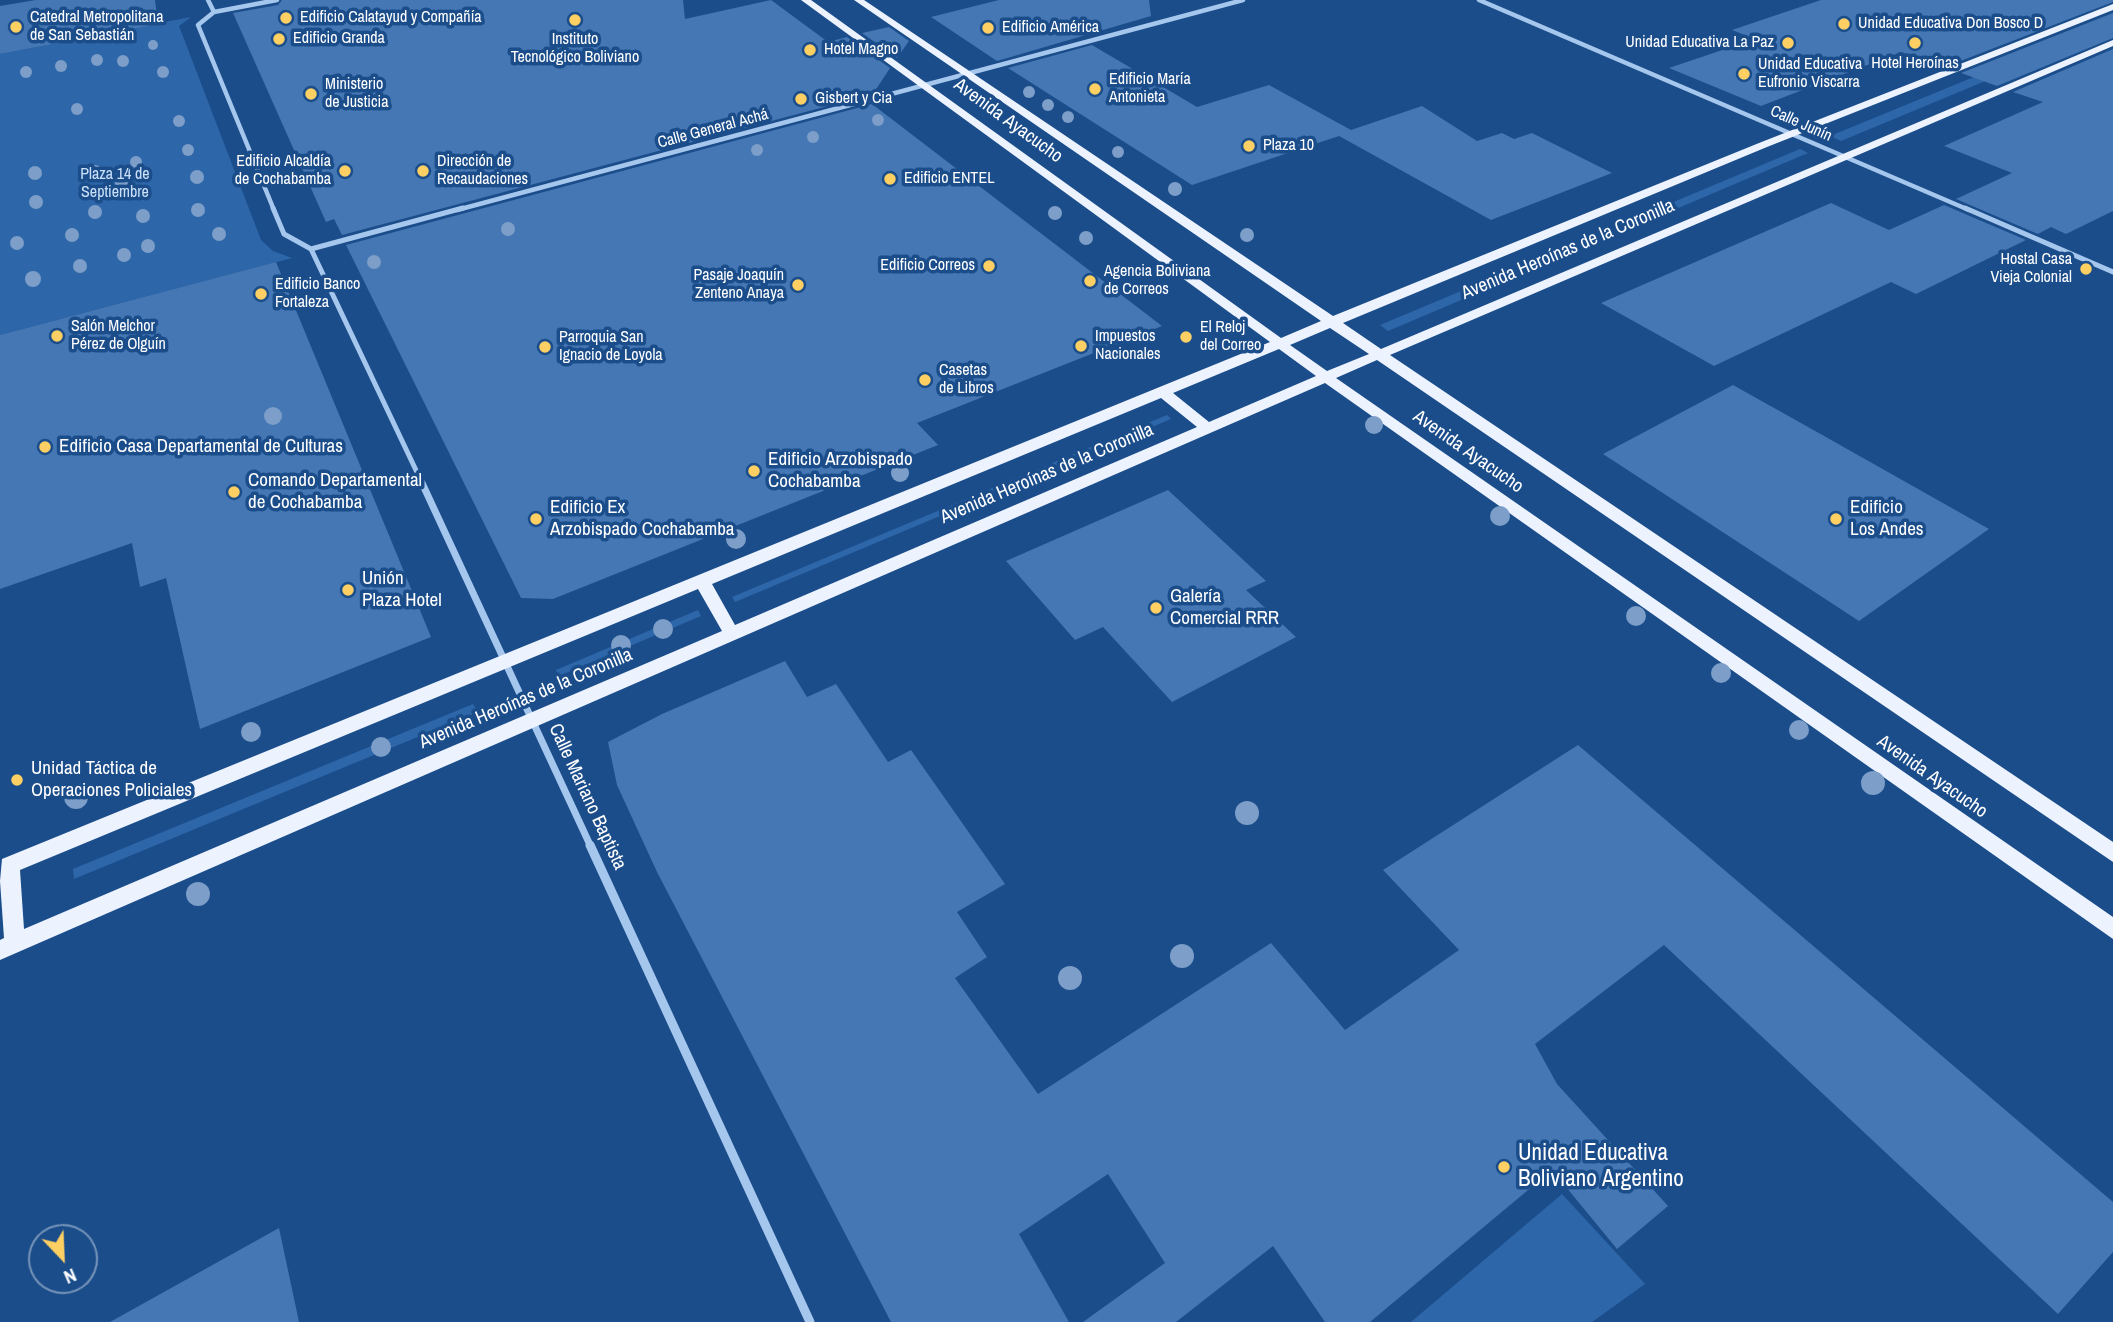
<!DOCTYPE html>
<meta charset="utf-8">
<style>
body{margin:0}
#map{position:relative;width:2113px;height:1322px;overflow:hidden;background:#1b4d8b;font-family:"Archivo Narrow",sans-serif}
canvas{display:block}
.north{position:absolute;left:28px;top:1224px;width:70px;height:70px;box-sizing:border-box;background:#1b4d8b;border:2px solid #7694b9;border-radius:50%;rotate:157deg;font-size:19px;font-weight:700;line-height:28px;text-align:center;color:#fff}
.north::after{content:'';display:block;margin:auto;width:24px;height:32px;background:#fecf62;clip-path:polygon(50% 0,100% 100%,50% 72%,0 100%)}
</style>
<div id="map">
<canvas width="2113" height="1322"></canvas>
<div class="north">N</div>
</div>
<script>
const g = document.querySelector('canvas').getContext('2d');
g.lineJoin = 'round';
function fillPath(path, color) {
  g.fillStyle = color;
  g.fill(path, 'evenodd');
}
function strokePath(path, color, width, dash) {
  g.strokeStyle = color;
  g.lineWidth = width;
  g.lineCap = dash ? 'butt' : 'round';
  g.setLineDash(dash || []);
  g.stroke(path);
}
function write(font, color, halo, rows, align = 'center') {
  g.font = font + ' "Archivo Narrow",sans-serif';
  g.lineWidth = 7;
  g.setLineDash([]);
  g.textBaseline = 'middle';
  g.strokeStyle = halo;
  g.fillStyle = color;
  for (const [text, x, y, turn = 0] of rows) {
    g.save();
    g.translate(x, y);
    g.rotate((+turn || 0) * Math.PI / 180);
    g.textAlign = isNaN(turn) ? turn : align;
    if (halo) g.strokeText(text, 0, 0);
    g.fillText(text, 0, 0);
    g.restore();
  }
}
fillPath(new Path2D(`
 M191,17L179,26L261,240L273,251L292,258L0,335V54Z
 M2113,20V28L1841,141L1830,136Z
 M1800,149L1808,153L1388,331L1380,325Z
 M1167,415L1171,419L735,602L732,597Z
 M698,610L701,616L559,676L556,670Z
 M473,704L478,712L74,879L73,869Z
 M1562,1194L1645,1284L1592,1322H1411Z`), '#2e67a9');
fillPath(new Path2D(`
 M36,0H155L158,24L0,54V6Z
 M282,0H683L685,19L771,0L828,42L847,37L890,68L873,94L342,235L334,219L326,222L233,13L278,5Z
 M999,0H1149L1151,16L997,61L931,17Z
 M1821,0H2113V2L1945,67L1901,52L1761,106L1669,68L1755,39L1732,30Z
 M2113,13V38L1997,86L1961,73Z
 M889,27L909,41L897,58L862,33Z
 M1092,45L1197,107L1269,85L1351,130L1422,106L1477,141L1502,133L1514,139L1532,133L1612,173L1491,220L1339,136L1192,185L1008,68Z
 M2113,49V211L2066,234L2051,227L2038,234L1956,199L2012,173L1944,146L2043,102L2013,92Z
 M872,104L1162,326L917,423L938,445L553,599L521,598L346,245Z
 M1831,203L1889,230L1944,205L2026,240L1916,294L1891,282L1714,366L1601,303Z
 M276,262L431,637L200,729L166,578L140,587L132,543L0,589V335Z
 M1733,385L1817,432L1989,529L1859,621L1603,454Z
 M1168,490L1266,581L1246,590L1296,637L1172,702L1103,627L1075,640L1006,561Z
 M785,661L807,697L836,684L888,762L911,750L1005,884L957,912L987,957L955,978L1038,1094L1271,943L1345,1030L1459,950L1383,870L1578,745L2113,1202V1252L2058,1314L1664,945L1535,1044L1557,1084L1668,1206L1617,1249L1552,1170L1370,1322H1325L1273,1246L1176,1322H1083L1165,1263L1108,1174L1019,1234L1069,1322H891L657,872L617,785L608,742L662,714Z
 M279,1228L299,1322H110Z`), '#4477b3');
strokePath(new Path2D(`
 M208,0L214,12
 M1479,0L1969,210
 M274,210L198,25L214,12L277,0
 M457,210L1243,0`), '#a6c7ed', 4.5);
strokePath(new Path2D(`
 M273,208L284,234L311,249
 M1965,208L2113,272
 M311,249L423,485
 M311,249L463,208`), '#a6c7ed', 5);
strokePath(new Path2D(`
 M422,483L591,847`), '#a6c7ed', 7);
strokePath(new Path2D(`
 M590,845L810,1322`), '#a6c7ed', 9);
fillPath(new Path2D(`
 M801,0H811L1281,338L1321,321L854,0H864L1333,316L1759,143L2113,4V10L1767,147L1343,323L1381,349L2113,40V46L1390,355L2113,842V862L1377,360L1336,378L2113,917V939L1325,383L0,960V940L4,938L0,881L2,859L1270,342ZM1330,328L1369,354L1327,371L1290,345ZM1279,349L1316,376L1209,422L1173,393ZM1161,398L1197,427L735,625L712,584ZM698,589L722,631L24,929L20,870Z`), '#ecf3ff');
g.fillStyle = '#7c9ec8';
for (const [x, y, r] of [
 [153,45,5],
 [97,60,6],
 [123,61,6],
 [61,66,6],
 [26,72,6],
 [163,72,6],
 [1029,92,6],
 [1048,105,6],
 [77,109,6],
 [1068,117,6],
 [878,120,6],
 [179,121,6],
 [813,137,6],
 [188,150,6],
 [757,150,6],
 [1118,152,6],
 [136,162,6],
 [95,172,7],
 [35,173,7],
 [197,177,7],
 [122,183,7],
 [1175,189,7],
 [36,202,7],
 [198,210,7],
 [95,212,7],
 [1055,213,7],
 [143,216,7],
 [508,229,7],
 [219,234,7],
 [72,235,7],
 [1247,235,7],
 [1086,238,7],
 [17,243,7],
 [148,246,7],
 [124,255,7],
 [374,262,7],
 [80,266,7],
 [33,279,8],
 [273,416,9],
 [1374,425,9],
 [900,473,9],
 [1500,516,10],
 [736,539,10],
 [1636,616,10],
 [663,629,10],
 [621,645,10],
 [1721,673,10],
 [1799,730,10],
 [251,732,10],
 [381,747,10],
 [1873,783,12],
 [76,797,12],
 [1247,813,12],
 [198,894,12],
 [1182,956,12],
 [1070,978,12]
]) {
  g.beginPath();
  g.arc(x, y, r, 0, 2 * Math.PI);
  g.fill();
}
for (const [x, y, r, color] of [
 [286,18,7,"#fecf62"],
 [575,20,7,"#fecf62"],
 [1844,24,7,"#fecf62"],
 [16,27,7,"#fecf62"],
 [988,28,7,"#fecf62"],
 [279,39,7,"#fecf62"],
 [1788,43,7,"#fecf62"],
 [1915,43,7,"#fecf62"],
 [810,50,7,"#fecf62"],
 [1744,74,7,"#fecf62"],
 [1095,89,7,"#fecf62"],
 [311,94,7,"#fecf62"],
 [801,99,7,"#fecf62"],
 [1249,146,7,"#fecf62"],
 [345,171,7,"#fecf62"],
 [423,171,7,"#fecf62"],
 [890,179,7,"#fecf62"],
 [989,266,7,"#fecf62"],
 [2086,269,7,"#fecf62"],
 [1090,281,7,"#fecf62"],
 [798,285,7,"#fecf62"],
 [261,294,7,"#fecf62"],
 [57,336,7,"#fecf62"],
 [1186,337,7,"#fecf62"],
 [1081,346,7,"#fecf62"],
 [545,347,7,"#fecf62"],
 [925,380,7,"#fecf62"],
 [45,447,7,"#fecf62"],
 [754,471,7,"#fecf62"],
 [234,492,7,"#fecf62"],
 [536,519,7,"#fecf62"],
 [1836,519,7,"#fecf62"],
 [348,590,7,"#fecf62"],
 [1156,608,7,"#fecf62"],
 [17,780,7,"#fecf62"],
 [1504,1167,7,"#fecf62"]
]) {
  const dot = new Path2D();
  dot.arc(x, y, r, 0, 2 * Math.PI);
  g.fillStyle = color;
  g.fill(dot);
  strokePath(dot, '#1b4d8b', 2.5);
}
write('16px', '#fff', '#1b4d8b', [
 ["Catedral Metropolitana",30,18],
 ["de San Sebastián",30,36],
 ["Edificio Calatayud y Compañía",300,18],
 ["Unidad Educativa Don Bosco D",1858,24],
 ["Edificio América",1002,28],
 ["Edificio Granda",293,39],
 ["Instituto",575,40,"center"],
 ["Tecnológico Boliviano",575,58,"center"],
 ["Unidad Educativa La Paz",1774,43,"right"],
 ["Hotel Magno",824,50],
 ["Hotel Heroínas",1915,64,"center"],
 ["Unidad Educativa",1758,65],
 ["Eufronio Viscarra",1758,83],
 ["Edificio María",1109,80],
 ["Antonieta",1109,98],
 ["Ministerio",325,85],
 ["de Justicia",325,103],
 ["Gisbert y Cia",815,99],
 ["Plaza 10",1263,146],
 ["Edificio Alcaldía",331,162,"right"],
 ["de Cochabamba",331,180,"right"],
 ["Dirección de",437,162],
 ["Recaudaciones",437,180],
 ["Edificio ENTEL",904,179],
 ["Hostal Casa",2072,260,"right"],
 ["Vieja Colonial",2072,278,"right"],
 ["Edificio Correos",975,266,"right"],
 ["Agencia Boliviana",1104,272],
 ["de Correos",1104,290],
 ["Pasaje Joaquín",784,276,"right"],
 ["Zenteno Anaya",784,294,"right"],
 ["Edificio Banco",275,285],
 ["Fortaleza",275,303],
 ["Salón Melchor",71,327],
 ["Pérez de Olguín",71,345],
 ["El Reloj",1200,328],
 ["del Correo",1200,346],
 ["Impuestos",1095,337],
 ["Nacionales",1095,355],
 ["Parroquia San",559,338],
 ["Ignacio de Loyola",559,356],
 ["Casetas",939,371],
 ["de Libros",939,389]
], 'left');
write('16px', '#fff', '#1b4d8b', [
 ["Calle Junín",1801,124,24],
 ["Calle General Achá",713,129,-15]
]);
write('16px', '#cbe1f9', '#1b4d8b', [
 ["Plaza 14 de",115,175],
 ["Septiembre",115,193]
]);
write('19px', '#fff', '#1b4d8b', [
 ["Avenida Ayacucho",1008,121,36],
 ["Avenida Heroínas de la Coronilla",1568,250,-23],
 ["Avenida Ayacucho",1468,452,35],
 ["Avenida Heroínas de la Coronilla",1047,474,-23],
 ["Avenida Heroínas de la Coronilla",526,699,-23],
 ["Avenida Ayacucho",1932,777,35],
 ["Calle Mariano Baptista",587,797,65]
]);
write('19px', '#fff', '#1b4d8b', [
 ["Edificio Casa Departamental de Culturas",59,447],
 ["Edificio Arzobispado",768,460],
 ["Cochabamba",768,482],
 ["Comando Departamental",248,481],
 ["de Cochabamba",248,503],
 ["Edificio Ex",550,508],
 ["Arzobispado Cochabamba",550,530],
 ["Edificio",1850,508],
 ["Los Andes",1850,530],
 ["Unión",362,579],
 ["Plaza Hotel",362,601],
 ["Galería",1170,597],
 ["Comercial RRR",1170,619],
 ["Unidad Táctica de",31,769],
 ["Operaciones Policiales",31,791]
], 'left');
write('23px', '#fff', '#1b4d8b', [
 ["Unidad Educativa",1518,1154],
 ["Boliviano Argentino",1518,1180]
], 'left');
</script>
